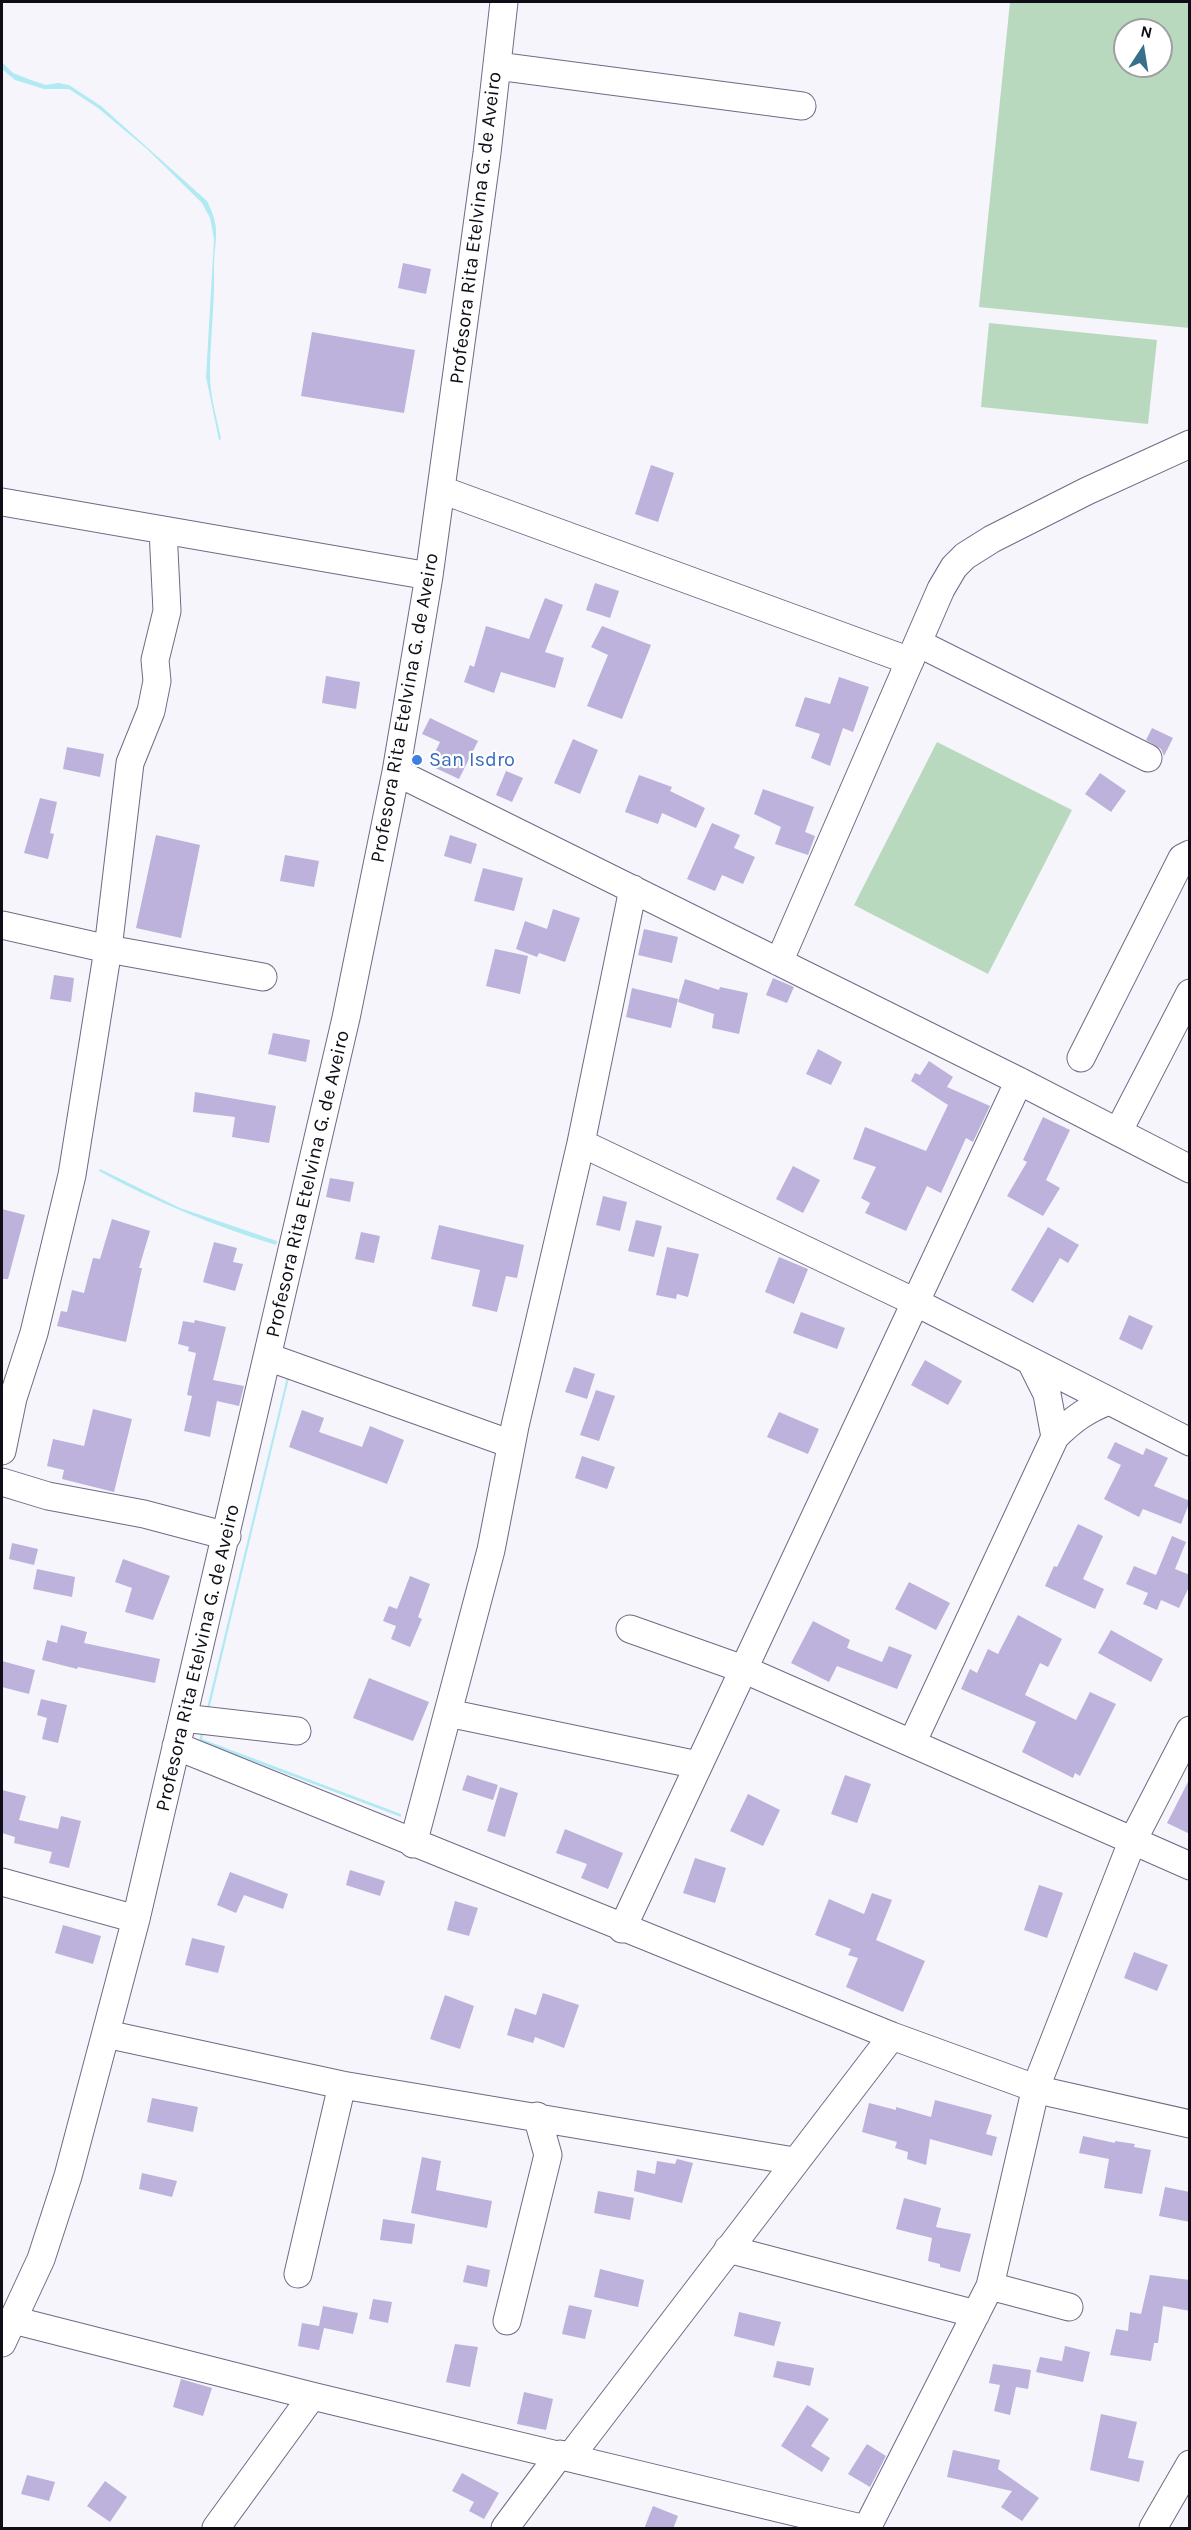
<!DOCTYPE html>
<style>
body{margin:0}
#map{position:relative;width:1191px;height:2530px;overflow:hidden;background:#f6f5fb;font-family:Karla,sans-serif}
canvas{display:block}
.frame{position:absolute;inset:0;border:3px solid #100d17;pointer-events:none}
.north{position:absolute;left:1113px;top:18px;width:60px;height:60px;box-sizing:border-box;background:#fff;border:2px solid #9f9ea2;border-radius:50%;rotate:12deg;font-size:16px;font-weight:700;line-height:24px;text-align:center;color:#100d17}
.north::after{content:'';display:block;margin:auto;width:21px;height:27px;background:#38708b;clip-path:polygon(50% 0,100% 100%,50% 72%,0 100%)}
</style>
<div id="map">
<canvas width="1191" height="2530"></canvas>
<div class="frame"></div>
<div class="north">N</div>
</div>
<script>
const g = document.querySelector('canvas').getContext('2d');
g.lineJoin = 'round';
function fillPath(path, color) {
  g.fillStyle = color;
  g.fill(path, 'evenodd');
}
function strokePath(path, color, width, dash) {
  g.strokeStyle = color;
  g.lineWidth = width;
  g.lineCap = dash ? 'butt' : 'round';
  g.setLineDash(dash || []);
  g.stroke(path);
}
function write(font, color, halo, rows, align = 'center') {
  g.font = font + ' Karla,sans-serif';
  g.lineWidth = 4.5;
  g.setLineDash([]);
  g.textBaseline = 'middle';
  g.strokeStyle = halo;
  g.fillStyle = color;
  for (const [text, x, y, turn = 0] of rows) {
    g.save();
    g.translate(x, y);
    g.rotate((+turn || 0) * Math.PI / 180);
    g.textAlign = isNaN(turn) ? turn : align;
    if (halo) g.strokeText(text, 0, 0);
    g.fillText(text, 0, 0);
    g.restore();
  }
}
fillPath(new Path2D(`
 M1010,2H1189V328L979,307ZM1125,30H1161V66H1125Z
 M989,323L1157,340L1148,424L981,407Z
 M937,742L1072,810L988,974L854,905Z`), '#b9d9bf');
fillPath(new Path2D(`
 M2,62L13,73L31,80L46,85L58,83L69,85L101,106L207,201C222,230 214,239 214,269C215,304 210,339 210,375C210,397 217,418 221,439L219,440L206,377L214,239L210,218L202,203L147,149L98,108L69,89H44L15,80L2,69Z
 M100,1169L180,1208L277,1241L276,1245C215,1226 155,1202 99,1171Z
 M288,1373L290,1374L202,1739L401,1814V1817L199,1741Z`), '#b2eaf3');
fillPath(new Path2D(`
 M403,263L431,269L426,294L398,288Z
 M312,332L415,350L404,413L301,396Z
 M651,465L674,473L658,522L635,514Z
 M595,583L619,591L610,618L586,610Z
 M545,598L563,605L545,652L564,658L555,688L501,672L494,693L464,682L470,665L474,667L486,626L529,639Z
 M602,626L651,645L622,719L587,706L608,655L591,647Z
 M326,676L360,682L356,709L322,703Z
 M839,677L869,687L853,732L843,728L830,766L811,758L820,734L795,726L805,697L830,704Z
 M430,718L478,741L459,779L429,765L440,742L422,734Z
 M1152,728L1173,738L1164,756L1161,749L1146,740Z
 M573,739L598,750L580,794L554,783Z
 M67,747L104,754L100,777L63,769Z
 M506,771L523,778L512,802L496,795Z
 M1100,773L1126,791L1111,812L1085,794Z
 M639,775L672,787L670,791L705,808L696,828L662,813L658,824L625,812Z
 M763,789L814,807L805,832L815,836L808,855L775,844L781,827L754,814Z
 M40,798L57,802L50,833L54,834L48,859L24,853Z
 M712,823L740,835L734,848L755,857L743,884L722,875L715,891L687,879Z
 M156,835L200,845L181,938L136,928Z
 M450,835L477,844L471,864L444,856Z
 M285,855L319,861L314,887L280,881Z
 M483,868L523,878L514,911L474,901Z
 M553,909L580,918L565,962L539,953L537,957L516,949L525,921L547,929Z
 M644,929L678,937L672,963L638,955Z
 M495,949L528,956L520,994L486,986Z
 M54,975L74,978L71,1002L50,999Z
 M773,978L794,987L787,1003L766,995Z
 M685,979L719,990L720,987L748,993L739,1034L712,1028L714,1014L678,1002Z
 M632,988L678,999L671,1028L626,1017Z
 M273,1033L310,1040L306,1062L268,1054Z
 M818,1049L842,1062L831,1085L806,1074Z
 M929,1061L953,1077L947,1087L990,1106L973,1142L966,1138L941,1193L927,1186L906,1231L865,1213L870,1203L861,1198L876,1167L853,1159L865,1127L926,1151L948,1105L911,1081L915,1073L920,1075Z
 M195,1092L276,1106L269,1143L232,1137L235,1117L193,1112Z
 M1043,1117L1070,1130L1046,1180L1060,1188L1043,1216L1007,1196L1027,1162L1023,1160Z
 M793,1166L820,1180L803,1213L776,1199Z
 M330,1178L354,1182L350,1202L326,1197Z
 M603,1196L627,1202L620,1231L596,1225Z
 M2,1209L25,1215L8,1279H2Z
 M112,1219L150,1231L139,1268H142L126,1342L57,1326L61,1311L67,1312L72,1290L84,1293L93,1258L100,1259Z
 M636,1220L662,1226L654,1257L628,1251Z
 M439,1225L524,1245L517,1278L506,1276L497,1312L472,1306L480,1270L431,1259Z
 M1048,1227L1079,1245L1068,1263L1060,1258L1033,1303L1011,1290Z
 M361,1232L380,1236L374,1263L355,1259Z
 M214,1242L237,1248L233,1262L243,1264L235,1291L203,1282Z
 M667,1247L699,1254L688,1297L677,1294L676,1299L656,1295Z
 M779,1257L808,1269L794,1304L765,1292Z
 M801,1312L845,1328L837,1349L793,1333Z
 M1129,1315L1153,1326L1142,1350L1119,1339Z
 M195,1320L226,1327L213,1380L244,1386L239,1406L217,1401L210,1437L184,1431L192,1396L187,1395L196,1353L188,1351L189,1347L178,1344L183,1321L194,1323Z
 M925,1360L962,1381L948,1405L911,1385Z
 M574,1367L595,1374L587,1399L565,1392Z
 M596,1390L615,1396L599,1441L580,1435Z
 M93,1409L132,1419L114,1492L62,1479L64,1470L47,1466L53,1439L84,1446Z
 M302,1410L324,1418L319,1432L362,1447L370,1426L404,1440L387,1484L289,1447Z
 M779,1412L819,1429L808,1454L767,1437Z
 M1115,1442L1143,1455L1146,1448L1168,1458L1154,1486L1190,1501L1181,1524L1143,1509L1139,1517L1104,1499L1121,1465L1107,1458Z
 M582,1456L615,1467L607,1489L575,1478Z
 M1078,1524L1103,1536L1083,1579L1104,1589L1095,1609L1045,1586L1054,1566L1057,1567Z
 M1172,1536L1186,1542L1175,1569L1190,1575V1585L1179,1608L1161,1600L1157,1610L1143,1604L1148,1593L1126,1584L1134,1566L1156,1575Z
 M12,1543L38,1549L34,1565L9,1559Z
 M123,1559L170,1576L153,1620L125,1612L132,1588L115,1582Z
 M37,1569L75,1577L72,1597L33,1589Z
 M410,1576L430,1584L418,1617L422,1619L410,1647L391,1639L396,1626L383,1621L389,1606L397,1609Z
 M909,1582L950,1603L936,1630L895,1609Z
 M1018,1615L1062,1639L1048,1667L1040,1663L1025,1695L1076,1720L1090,1692L1116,1704L1080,1776L1075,1773L1073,1778L1022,1752L1036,1722L961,1689L970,1669L977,1673L988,1649L998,1654Z
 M813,1621L850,1640L847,1648L882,1662L889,1646L912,1655L897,1689L837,1666L829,1682L791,1663Z
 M61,1625L87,1632L84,1643L160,1659L155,1683L78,1667L77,1669L42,1660L47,1640L57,1643Z
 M1111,1630L1163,1659L1151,1682L1098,1653Z
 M2,1661L35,1670L29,1694L2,1687Z
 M369,1678L429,1702L413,1741L353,1718Z
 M41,1699L67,1705L58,1743L42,1739L47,1718L37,1715Z
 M467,1775L498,1785L493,1800L462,1790Z
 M845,1775L871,1784L857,1823L831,1814Z
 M1190,1778V1834L1167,1823Z
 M500,1787L518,1793L505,1837L487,1831Z
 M2,1790L26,1796L19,1820L58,1829L61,1816L81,1821L69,1868L49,1863L52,1852L14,1843L15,1837L2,1833Z
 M748,1794L780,1810L763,1846L730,1831Z
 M565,1829L623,1853L608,1889L581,1878L587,1864L556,1853Z
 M695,1858L726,1868L715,1903L683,1893Z
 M350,1870L385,1881L380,1896L346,1885Z
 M230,1872L288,1894L283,1909L244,1895L236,1913L217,1905Z
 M1039,1885L1063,1893L1047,1938L1024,1930Z
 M872,1893L892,1900L876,1940L925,1961L903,2012L846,1987L858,1958L848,1955L851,1949L815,1935L829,1899L864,1914Z
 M455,1901L478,1908L469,1936L447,1930Z
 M63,1925L101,1936L93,1964L55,1953Z
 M192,1938L225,1946L218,1973L185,1965Z
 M1134,1952L1168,1965L1157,1991L1124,1978Z
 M543,1993L579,2005L564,2048L535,2037L533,2043L507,2035L515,2008L536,2015Z
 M445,1995L474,2006L460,2049L430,2039Z
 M152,2098L198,2107L193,2132L147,2122Z
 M935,2100L992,2115L986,2134L997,2137L992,2156L930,2139L926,2165L907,2159L908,2152L895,2148L897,2142L862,2132L869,2103L896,2110V2107L931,2117Z
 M1083,2136L1115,2143V2141L1135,2144L1134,2147L1151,2150L1142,2194L1104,2188L1109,2159L1079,2153Z
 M422,2157L441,2161L436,2190L492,2201L487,2228L411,2213Z
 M677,2159L693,2163L682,2203L634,2191L637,2170L655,2174L657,2161L675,2164Z
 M142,2173L177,2181L172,2197L139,2189Z
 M1165,2187L1190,2192V2222L1159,2216Z
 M598,2191L634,2198L630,2220L594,2213Z
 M904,2198L941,2208L936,2227L971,2234L960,2272L940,2267V2264L928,2261L932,2238L896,2229Z
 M383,2219L415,2224L412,2244L380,2240Z
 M467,2265L490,2270L487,2287L463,2282Z
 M600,2269L644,2280L638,2307L594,2297Z
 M1150,2275L1190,2280V2311L1163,2306L1158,2343H1154L1151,2361L1110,2355L1116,2329L1128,2331L1130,2312L1141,2314Z
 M373,2299L392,2302L388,2323L369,2319Z
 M569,2305L592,2310L585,2339L562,2334Z
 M323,2306L358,2313L353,2334L324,2328L319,2350L298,2346L302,2323L319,2326Z
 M739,2312L781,2322L774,2346L734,2336Z
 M455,2344L478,2347L470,2387L446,2382Z
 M1065,2346L1090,2352L1083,2382L1036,2372L1040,2357L1062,2361Z
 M777,2361L814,2368L810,2386L773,2377Z
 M993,2364L1031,2370L1028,2389L1016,2387L1010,2415L994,2411L1000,2385L989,2383Z
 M181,2379L212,2388L203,2416L173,2407Z
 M524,2392L553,2399L546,2430L517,2424Z
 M807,2405L829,2419L811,2446L830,2458L822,2472L781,2446Z
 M1101,2414L1137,2422L1128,2458L1144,2461L1139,2482L1090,2470Z
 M867,2444L886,2456L870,2487L848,2474Z
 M953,2450L1000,2460L998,2469L1039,2498L1022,2521L1001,2507L1012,2491L947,2477Z
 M462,2473L499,2493L484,2519L469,2511L474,2502L452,2491Z
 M27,2475L55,2482L49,2501L21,2494Z
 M105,2481L127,2497L110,2522L87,2506Z
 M653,2506L678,2516L673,2529H644Z`), '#bcb2db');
const minor = new Path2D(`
 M497,66L802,106
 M442,490L910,661
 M2,502L429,576
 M918,643L1148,758
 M396,772L1019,1081L1190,1169
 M2,925L108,949L263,977
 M779,962L941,589L954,567L965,556L992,539L1087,491L1190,444
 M1081,1058L1182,858L1190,854
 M1118,1132L1190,993
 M581,1143L915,1302L1190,1442
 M268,1357L511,1444
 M1031,1362L1047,1394L1055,1437
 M2,1451L13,1398L34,1333L72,1175L108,949L130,763L151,711L157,681L155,660L167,611L163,530
 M2,1482L48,1496L144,1514L227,1536
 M630,1629L743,1669L1190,1866
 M448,1713L698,1765
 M183,1718L297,1731
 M912,1743L1055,1437C1072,1420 1087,1409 1109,1401
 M176,1746L892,2036L1043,2091L1190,2124
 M413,1844L491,1550L515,1426L581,1143L633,889
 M2,1882L136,1919
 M622,1929L1019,1081
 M106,2034L342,2085L794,2161
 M728,2249L976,2314
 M298,2274L342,2085
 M990,2286L1069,2307
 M13,2320L312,2396L861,2528
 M507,2321L548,2155L537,2116
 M2,2343L41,2259L68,2176L136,1919L346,1018L396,772L429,576L487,153L504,2
 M570,2457L892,2036
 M216,2528L312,2396
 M505,2528L560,2454
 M867,2528L990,2286L1036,2087L1132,1842L1190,1730
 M1153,2528L1190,2464`);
strokePath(minor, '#706a86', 29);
strokePath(minor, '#fff', 27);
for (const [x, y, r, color] of [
 [417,760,6,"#3f7fe0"]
]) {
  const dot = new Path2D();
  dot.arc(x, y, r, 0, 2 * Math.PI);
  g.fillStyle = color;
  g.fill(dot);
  strokePath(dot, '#fff', 2);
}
write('20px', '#100d17', '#fff', [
 ["Profesora Rita Etelvina G. de Aveiro",476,228,-83],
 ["Profesora Rita Etelvina G. de Aveiro",405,708,-80],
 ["Profesora Rita Etelvina G. de Aveiro",308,1184,-77],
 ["Profesora Rita Etelvina G. de Aveiro",198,1658,-77]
]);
write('20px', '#366cbe', '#fff', [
 ["San Isdro",429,760]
], 'left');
</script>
